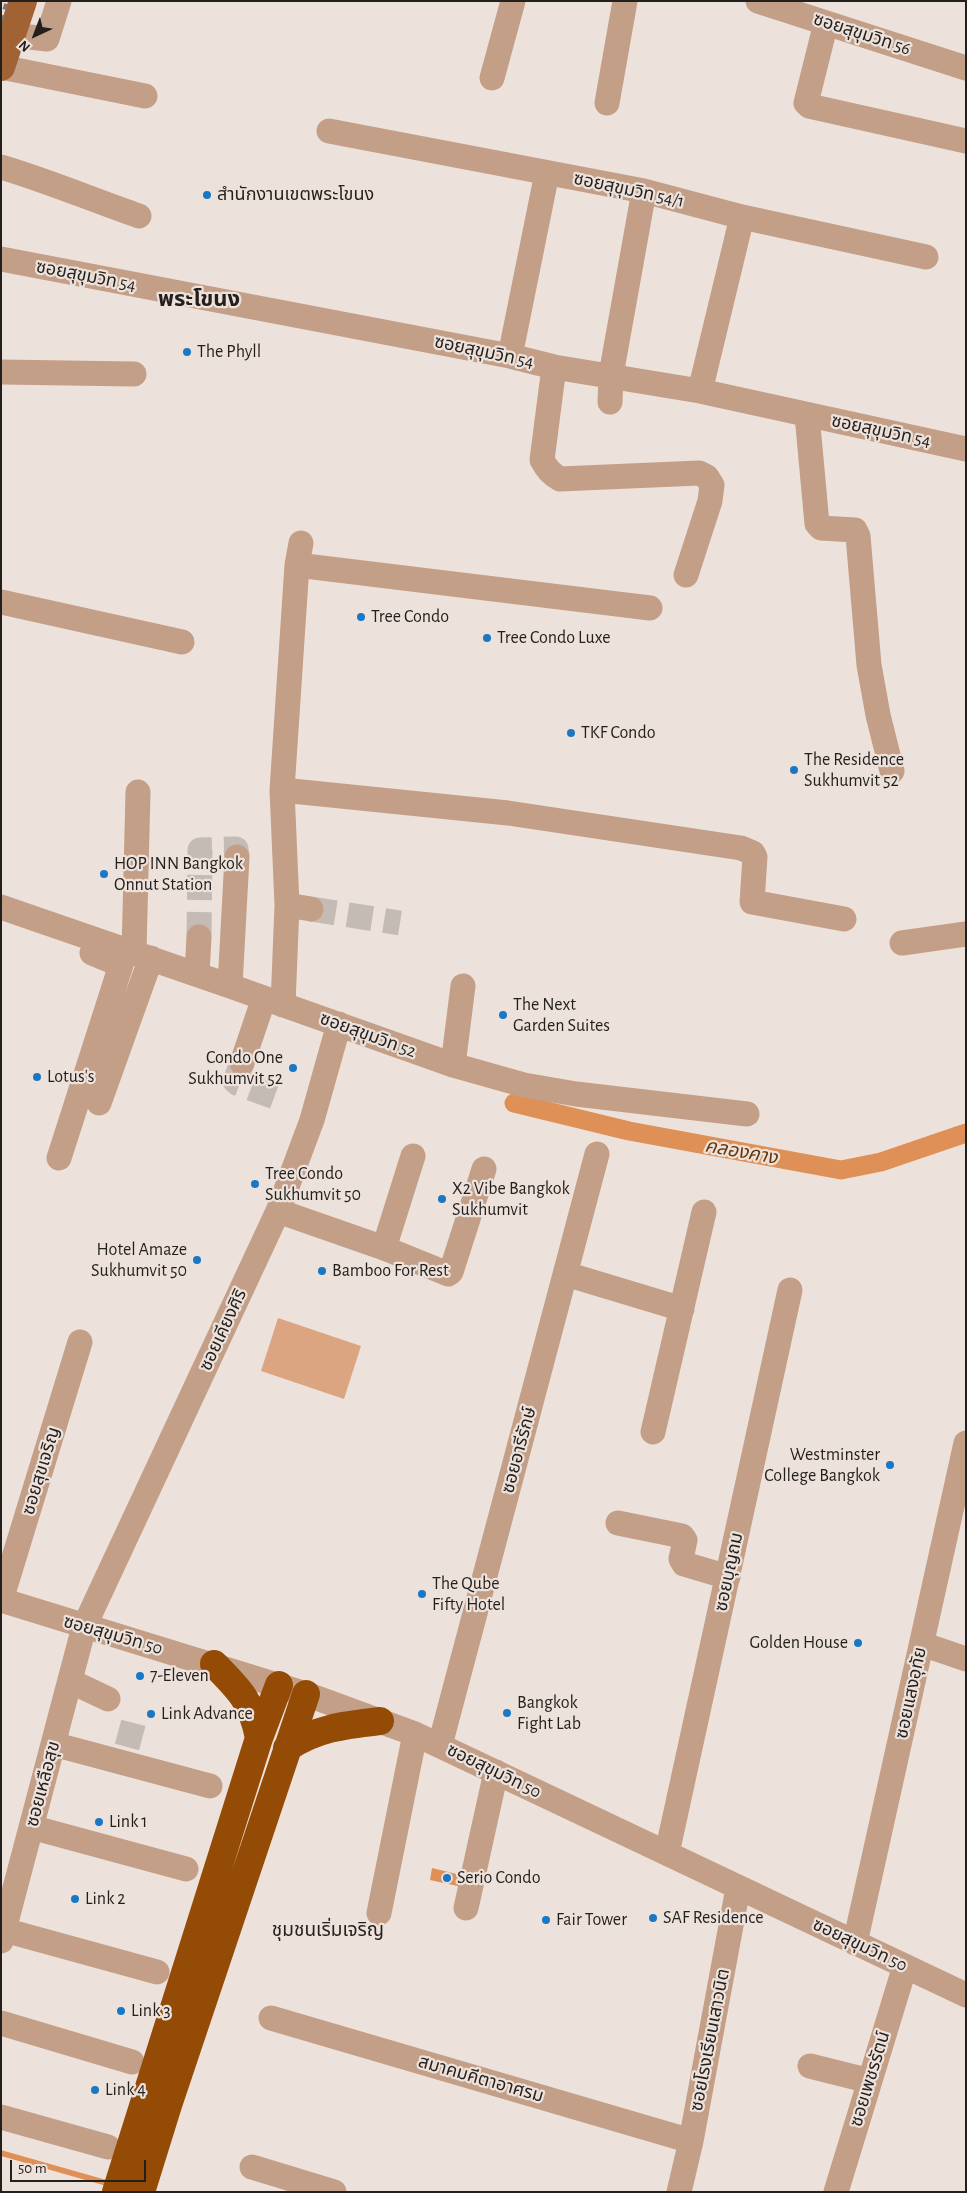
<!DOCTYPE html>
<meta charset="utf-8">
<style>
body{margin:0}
#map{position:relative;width:967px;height:2193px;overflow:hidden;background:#ede2db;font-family:"Alegreya Sans",sans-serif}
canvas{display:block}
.frame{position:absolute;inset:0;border:2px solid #231f1d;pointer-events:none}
.north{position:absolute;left:10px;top:10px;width:50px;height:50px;-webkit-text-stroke:4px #ede2db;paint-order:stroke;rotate:223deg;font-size:14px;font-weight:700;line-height:20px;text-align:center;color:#231f1d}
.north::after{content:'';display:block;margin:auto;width:18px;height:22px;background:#231f1d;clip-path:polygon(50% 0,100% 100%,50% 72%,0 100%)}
.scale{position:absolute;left:10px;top:2160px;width:136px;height:22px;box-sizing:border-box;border:2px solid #231f1d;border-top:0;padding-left:6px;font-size:15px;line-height:18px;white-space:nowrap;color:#231f1d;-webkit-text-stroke:4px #ede2db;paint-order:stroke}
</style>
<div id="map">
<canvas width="967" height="2193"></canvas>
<div class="frame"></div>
<div class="north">N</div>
<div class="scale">50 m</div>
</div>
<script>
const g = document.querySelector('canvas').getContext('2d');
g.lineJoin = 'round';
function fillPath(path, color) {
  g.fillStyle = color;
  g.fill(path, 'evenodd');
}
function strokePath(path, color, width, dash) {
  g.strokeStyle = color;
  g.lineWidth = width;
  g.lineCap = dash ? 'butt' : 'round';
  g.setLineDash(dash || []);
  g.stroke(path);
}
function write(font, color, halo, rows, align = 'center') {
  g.font = font + ' "Alegreya Sans","Noto Sans Thai",sans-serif';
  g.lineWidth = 4.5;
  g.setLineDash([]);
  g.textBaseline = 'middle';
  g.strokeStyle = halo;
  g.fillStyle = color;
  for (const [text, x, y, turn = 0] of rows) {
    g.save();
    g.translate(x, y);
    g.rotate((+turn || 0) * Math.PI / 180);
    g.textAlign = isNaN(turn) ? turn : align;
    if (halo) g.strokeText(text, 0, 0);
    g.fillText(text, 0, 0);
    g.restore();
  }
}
fillPath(new Path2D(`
 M278,1318L361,1346L344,1399L261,1371Z`), '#dba581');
fillPath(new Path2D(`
 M432,1868L465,1876L462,1887L430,1880Z`), '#de9057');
strokePath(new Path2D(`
 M1,2153L110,2184`), '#de9057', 5.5);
strokePath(new Path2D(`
 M514,1103L629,1131L841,1170L881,1162L966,1133`), '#de9057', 19);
strokePath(new Path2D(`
 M311,909L400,923
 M199,937L200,850L236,849L237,857
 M242,1063L235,1081L237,1083L283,1100
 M127,1747L136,1713`), '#c5bbb5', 25, [25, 12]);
strokePath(new Path2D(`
 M758,1L966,68
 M826,23L806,103L809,106L966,141
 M12,35L47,39L59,1
 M1,67L145,96
 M492,78L513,1
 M607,103L625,1
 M329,131L644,191L742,217L926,257
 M1,167C48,181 93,200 139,216
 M1,259L510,356L554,367L700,391L966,449
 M510,356L547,173
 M554,367L542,460C547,469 551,474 560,479L699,473L707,477L712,485L710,501L686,575
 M1,372L134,374
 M700,391L742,217
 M610,402L611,375L644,191
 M807,415L817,524L821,528L855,530L858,536L869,665L878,715L892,771
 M297,565L650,608
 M1,602L182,642
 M282,790L508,813L741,848L753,853L755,857L752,902L844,919
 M287,905L311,909
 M1,907L230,986L453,1065L524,1085L576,1094L747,1114
 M902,943L966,934
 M134,952L138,792
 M197,974L199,937
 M230,986L237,857
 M283,1005L287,905L282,790L297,565L301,543
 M242,1063L264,998
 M453,1065L463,986
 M99,1103L151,958
 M59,1158L121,965L92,953
 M278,1211L384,1248L448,1274L451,1272L484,1169
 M384,1248L413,1156
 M566,1274L682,1309
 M653,1432L704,1212
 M618,1523L682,1536L685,1540L681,1559L684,1564L728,1577
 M1,1600L306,1694L415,1734L966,1995
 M1,1600L80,1342
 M922,1644L966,1659
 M70,1681L108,1699
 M53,1744L210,1786
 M440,1745L597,1154
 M31,1827L186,1869
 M667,1853L790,1290
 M466,1908L496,1772
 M379,1913L415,1734
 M4,1930L157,1972
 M1,1941L84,1627L278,1211L312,1120L339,1024
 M855,1943L966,1443
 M271,2018L691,2141
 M1,2023L132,2062
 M810,2066L870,2081
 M1,2117L108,2147
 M252,2167L334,2192
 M679,2192L691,2141L738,1888
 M836,2192L905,1966`), '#c39f87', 25);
strokePath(new Path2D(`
 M1,67L23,1`), '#a16234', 28);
strokePath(new Path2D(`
 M214,1664C240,1690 252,1702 259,1738
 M287,1748C316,1728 345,1725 380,1721
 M116,2192L259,1738L279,1685
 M141,2192L168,2105L306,1694`), '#944b05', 28);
strokePath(new Path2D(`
 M1,21L7,1`), '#7f7773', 4, [6, 6]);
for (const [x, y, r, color] of [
 [207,195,5,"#1a77c3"],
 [187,352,5,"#1a77c3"],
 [361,617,5,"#1a77c3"],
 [487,638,5,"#1a77c3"],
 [571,733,5,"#1a77c3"],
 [794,770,5,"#1a77c3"],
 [104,874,5,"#1a77c3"],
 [503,1015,5,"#1a77c3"],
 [293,1068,5,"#1a77c3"],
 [37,1077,5,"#1a77c3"],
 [255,1184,5,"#1a77c3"],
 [442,1199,5,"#1a77c3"],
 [197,1260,5,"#1a77c3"],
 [322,1271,5,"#1a77c3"],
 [890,1465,5,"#1a77c3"],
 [422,1594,5,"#1a77c3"],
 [858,1643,5,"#1a77c3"],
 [140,1676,5,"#1a77c3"],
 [507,1713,5,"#1a77c3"],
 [151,1714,5,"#1a77c3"],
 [99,1822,5,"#1a77c3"],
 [447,1878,5,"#1a77c3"],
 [75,1899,5,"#1a77c3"],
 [653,1918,5,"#1a77c3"],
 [546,1920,5,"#1a77c3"],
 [121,2011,5,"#1a77c3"],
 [95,2090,5,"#1a77c3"]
]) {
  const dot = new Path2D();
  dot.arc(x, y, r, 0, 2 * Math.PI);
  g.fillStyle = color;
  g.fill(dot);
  strokePath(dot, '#ede2db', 2);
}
write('18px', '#231f1d', '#ede2db', [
 ["ซอยสุขุมวิท 56",862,34,18],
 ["ซอยสุขุมวิท 54/1",629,190,12],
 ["ซอยสุขุมวิท 54",86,276,11],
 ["ซอยสุขุมวิท 54",484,352,12],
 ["ซอยสุขุมวิท 54",881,431,12],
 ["ซอยสุขุมวิท 52",368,1035,20],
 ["ซอยเคียงศิริ",223,1330,-65],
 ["ซอยอารีรักษ์",519,1450,-75],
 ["ซอยสุขเจริญ",41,1471,-73],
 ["ซอยบุญถม",729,1572,-78],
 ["ซอยสุขุมวิท 50",113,1635,16],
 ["ซอยแสงอุทัย",911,1693,-78],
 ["ซอยสุขุมวิท 50",494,1771,26],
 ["ซอยเหลือสุข",43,1784,-75],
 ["ซอยสุขุมวิท 50",860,1945,25],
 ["ซอยโรงเรียนเสาวนิต",710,2040,-79],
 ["สมาคมคีตาอาศรม",481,2079,16],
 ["ซอยเพชรรัตน์",870,2079,-73]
]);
write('18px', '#231f1d', '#ede2db', [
 ["สำนักงานเขตพระโขนง",217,195],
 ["The Phyll",197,352],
 ["Tree Condo",371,617],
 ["Tree Condo Luxe",497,638],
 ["TKF Condo",581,733],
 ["The Residence",804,760],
 ["Sukhumvit 52",804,781],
 ["HOP INN Bangkok",114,864],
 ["Onnut Station",114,885],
 ["The Next",513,1005],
 ["Garden Suites",513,1026],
 ["Condo One",283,1058,"right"],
 ["Sukhumvit 52",283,1079,"right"],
 ["Lotus's",47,1077],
 ["Tree Condo",265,1174],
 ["Sukhumvit 50",265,1195],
 ["X2 Vibe Bangkok",452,1189],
 ["Sukhumvit",452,1210],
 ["Hotel Amaze",187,1250,"right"],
 ["Sukhumvit 50",187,1271,"right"],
 ["Bamboo For Rest",332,1271],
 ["Westminster",880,1455,"right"],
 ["College Bangkok",880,1476,"right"],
 ["The Qube",432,1584],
 ["Fifty Hotel",432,1605],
 ["Golden House",848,1643,"right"],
 ["7-Eleven",150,1676],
 ["Bangkok",517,1703],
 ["Fight Lab",517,1724],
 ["Link Advance",161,1714],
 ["Link 1",109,1822],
 ["Serio Condo",457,1878],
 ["Link 2",85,1899],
 ["SAF Residence",663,1918],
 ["Fair Tower",556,1920],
 ["Link 3",131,2011],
 ["Link 4",105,2090]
], 'left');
write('italic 19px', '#6a370b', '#ede2db', [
 ["คลองคาง",741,1152,10]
]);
write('19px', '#231f1d', '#ede2db', [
 ["ชุมชนเริ่มเจริญ",328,1930]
]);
write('bold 22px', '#231f1d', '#ede2db', [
 ["พระโขนง",199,299]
]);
</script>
